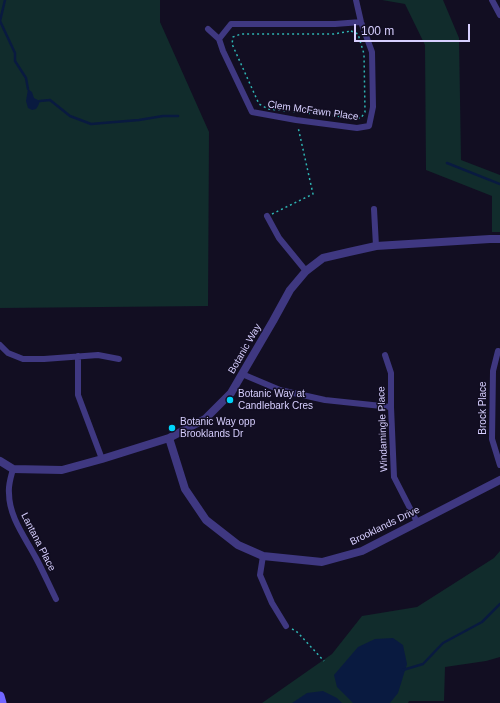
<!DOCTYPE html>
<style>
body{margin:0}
#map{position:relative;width:500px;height:703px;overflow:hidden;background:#120e22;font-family:Helvetica,sans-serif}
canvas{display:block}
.scale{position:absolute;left:354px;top:24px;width:116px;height:18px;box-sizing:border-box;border:2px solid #d7cfff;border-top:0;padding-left:5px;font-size:12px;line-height:14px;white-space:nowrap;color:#d7cfff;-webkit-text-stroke:3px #120e22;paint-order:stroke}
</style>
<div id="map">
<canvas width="500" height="703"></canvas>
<div class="scale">100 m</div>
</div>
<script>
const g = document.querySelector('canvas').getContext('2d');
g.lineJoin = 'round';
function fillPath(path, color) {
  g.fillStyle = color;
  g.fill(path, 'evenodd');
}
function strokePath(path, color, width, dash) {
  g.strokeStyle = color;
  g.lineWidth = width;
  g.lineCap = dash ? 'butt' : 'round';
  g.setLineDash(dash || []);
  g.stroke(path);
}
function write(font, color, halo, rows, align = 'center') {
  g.font = font + ' Helvetica,sans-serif';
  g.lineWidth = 3;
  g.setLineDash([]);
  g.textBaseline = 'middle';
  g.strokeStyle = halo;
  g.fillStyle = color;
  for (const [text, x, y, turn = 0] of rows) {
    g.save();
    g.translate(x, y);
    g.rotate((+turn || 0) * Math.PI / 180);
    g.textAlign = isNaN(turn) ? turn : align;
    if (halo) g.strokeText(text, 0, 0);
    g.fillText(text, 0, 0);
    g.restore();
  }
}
fillPath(new Path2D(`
 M0,0H160V22L209,132L208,306L0,308Z
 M382,0H443L459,38L461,160L500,175V232H492V196L426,170L425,45L405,4Z
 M500,551V657L486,661L445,667L444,701H409L408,703H262L332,654L362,616L417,607L494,558Z`), '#112c2c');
fillPath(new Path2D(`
 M28,89L32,92L34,98L40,101L38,106L36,109L32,110L28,108L26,101Z
 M393,638L403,645L407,664L398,693L390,703H353L337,687L334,675L358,647L375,639Z
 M323,691L337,698L342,703H292L307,693Z`), '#091a40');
strokePath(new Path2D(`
 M5,0L0,21L15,53V61L26,78L28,89
 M40,101L50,100L70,116L91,124L139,120L163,116H178
 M447,163L500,184
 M403,670L423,664L443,643L482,622L500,604`), '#091a40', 2.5);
strokePath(new Path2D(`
 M351,31L358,34L364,54L365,112L361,118H354L268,109L259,104L232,44L233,37L241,34H334Z
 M272,214L313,194L298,127
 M292,629L296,631L300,635L324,661`), '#2eb4b3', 1.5, [2, 3]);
strokePath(new Path2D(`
 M356,0L361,22L372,52L373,107L369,126L357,128L296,120L252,112L223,51L219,39L231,24H335L361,22
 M492,0L500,15
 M208,29L219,39
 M374,209L376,246
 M267,216L279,238L306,271
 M0,345L8,353L23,359H44L98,355L119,359
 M498,351L493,371L492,439L500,465
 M385,355L391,373V407L394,477L417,522
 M78,356V395L102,459
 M242,374L280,390L325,400L391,407
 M13,469C11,477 8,485 9,493C9,517 25,537 36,558C43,571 49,585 56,599
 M263,556L260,575L272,603L286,626`), '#3f3881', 6);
strokePath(new Path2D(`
 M169,438L185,489L206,520L238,545L263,556L322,562L362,551L500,480
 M0,461L13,469L62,470L102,459L169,438L205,419L231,393L273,321L290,290L306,271L323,258L349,252L376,246L490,239H500`), '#3f3881', 8);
strokePath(new Path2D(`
 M0,696L2,703`), '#7266ff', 9);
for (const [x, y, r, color] of [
 [230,400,4,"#00d4fa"],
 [172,428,4,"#00d4fa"]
]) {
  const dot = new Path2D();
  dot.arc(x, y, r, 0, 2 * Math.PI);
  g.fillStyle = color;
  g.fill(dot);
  strokePath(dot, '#120e22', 1.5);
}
write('10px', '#d7cfff', '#120e22', [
 ["Clem McFawn Place",313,111,8],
 ["Botanic Way",245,349,-60],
 ["Brock Place",483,408,-90],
 ["Windamingle Place",383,429,-92],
 ["Brooklands Drive",385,526,-26],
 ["Lantana Place",38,542,63]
]);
write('10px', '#d7cfff', '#120e22', [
 ["Botanic Way at",238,394],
 ["Candlebark Cres",238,406],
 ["Botanic Way opp",180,422],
 ["Brooklands Dr",180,434]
], 'left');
</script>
